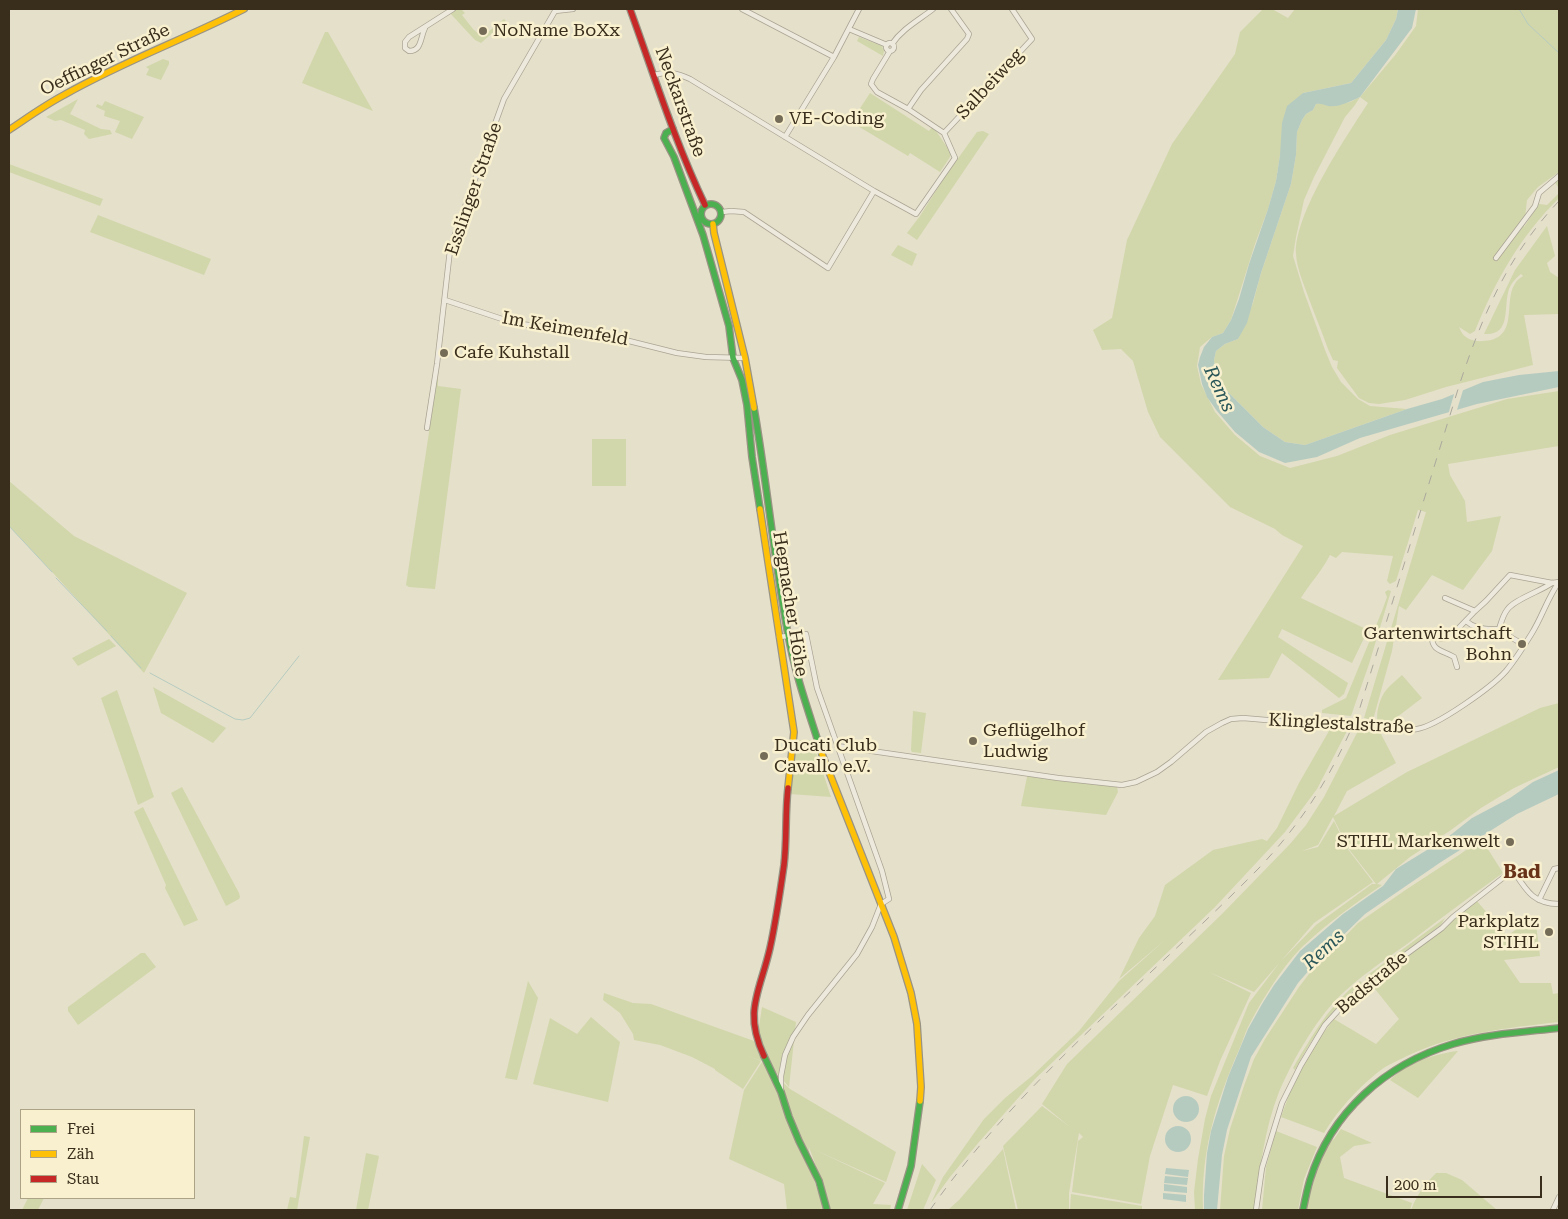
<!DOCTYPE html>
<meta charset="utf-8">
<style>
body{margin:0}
#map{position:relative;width:1568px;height:1219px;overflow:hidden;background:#e5e0ca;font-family:"Roboto Serif",serif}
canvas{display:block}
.frame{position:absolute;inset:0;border:10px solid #392d1b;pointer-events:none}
.legend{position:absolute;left:20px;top:1109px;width:175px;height:90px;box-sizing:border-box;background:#f8f0ce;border:1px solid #aca286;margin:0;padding:6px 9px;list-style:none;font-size:15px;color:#392d1b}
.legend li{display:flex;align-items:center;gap:10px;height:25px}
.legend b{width:25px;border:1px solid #aca286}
.scale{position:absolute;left:1386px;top:1176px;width:156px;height:22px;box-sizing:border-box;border:2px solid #392d1b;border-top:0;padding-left:6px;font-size:15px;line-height:18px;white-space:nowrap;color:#392d1b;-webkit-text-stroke:4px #f8f0ce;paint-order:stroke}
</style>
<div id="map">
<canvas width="1568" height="1219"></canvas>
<div class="frame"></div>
<ul class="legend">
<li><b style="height:6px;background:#4caf50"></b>Frei</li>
<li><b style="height:6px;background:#ffc107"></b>Zäh</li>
<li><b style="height:6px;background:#c62828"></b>Stau</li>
</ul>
<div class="scale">200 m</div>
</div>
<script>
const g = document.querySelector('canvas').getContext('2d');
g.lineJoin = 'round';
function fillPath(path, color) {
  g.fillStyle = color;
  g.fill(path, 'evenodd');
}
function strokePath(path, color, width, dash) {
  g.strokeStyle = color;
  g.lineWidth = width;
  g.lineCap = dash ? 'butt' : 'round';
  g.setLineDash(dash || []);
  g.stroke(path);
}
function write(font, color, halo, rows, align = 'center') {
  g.font = font + ' "Roboto Serif",serif';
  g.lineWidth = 5;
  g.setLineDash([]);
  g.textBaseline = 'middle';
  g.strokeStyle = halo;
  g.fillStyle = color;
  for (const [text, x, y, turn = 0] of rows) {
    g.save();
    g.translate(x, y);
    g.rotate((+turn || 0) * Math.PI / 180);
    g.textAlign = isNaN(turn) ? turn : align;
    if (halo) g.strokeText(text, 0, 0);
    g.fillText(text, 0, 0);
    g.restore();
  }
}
fillPath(new Path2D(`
 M454,9H461L465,13L462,15L473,29L482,37L504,19L506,21L481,43L475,40L449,12Z
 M1263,9H1272L1288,18L1295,9H1398L1396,19L1386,40L1351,83L1303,93L1280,155L1276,181L1268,209L1255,244L1231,320L1223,333L1212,337L1200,347L1197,366L1201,384L1215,412L1235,435L1260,456L1290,468L1337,456L1390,435L1507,399L1559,391V446L1448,464L1450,475L1465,501L1467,522L1501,516L1492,551L1463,590L1432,575L1406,610L1399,606L1392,651L1373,720L1364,718L1426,512L1418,510L1396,581L1390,584L1387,581L1393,556L1342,552L1336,558L1330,555C1322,571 1310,583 1301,598L1368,630L1352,663L1282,629L1278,637L1348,683L1344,694L1339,698L1282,653L1269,678L1218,680L1303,546L1282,535L1275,529L1230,507L1160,437L1148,412L1133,361L1121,349L1102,350L1093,330L1112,318L1127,240L1172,144L1235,54L1240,32Z
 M1418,9H1559V172L1538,187L1527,200L1524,227L1539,204L1547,205L1558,194V187L1554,181L1559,178V198C1519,238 1496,280 1475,331L1470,334L1459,327C1462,334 1465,338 1472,340C1478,342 1485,341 1491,340C1522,332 1498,290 1523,276L1521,274C1516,278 1512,282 1509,289C1503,307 1512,336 1484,334L1515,270L1547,226L1555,256L1547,263L1550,272L1559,278V314L1524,315L1533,365L1446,387L1405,400L1379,404L1369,403L1359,398L1337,368L1338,361L1333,360L1328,349C1322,332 1315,315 1309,299C1304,284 1297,270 1296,254C1294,214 1346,137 1368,103L1360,97L1355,105L1345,117L1314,177L1304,200L1296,237L1293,256L1304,292L1325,350L1332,367L1341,382L1358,399L1370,406L1407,409L1305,445L1285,442L1263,427L1223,387L1215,368L1214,360L1216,351L1225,344L1238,339L1253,303L1261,273L1291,184L1296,155L1297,132L1302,120L1306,114L1313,110L1316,104L1321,103L1329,106L1350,102L1360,97L1396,54L1416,26Z
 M325,32H328L373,111L302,83Z
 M859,37L882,46L884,51L883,56L857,41Z
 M163,59L169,61V64L161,80L146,75L149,69L146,67Z
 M870,93L929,131L932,127L934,128L951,153L950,157L940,172L910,153L908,156L851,122Z
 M78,99L70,114L101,129L110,130L112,134L89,139L84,134L85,130L61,120L55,121L46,117Z
 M105,101L144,117L132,139L115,132L120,121L104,116L105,111L96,107L97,104L102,106Z
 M983,131L989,134L917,240L907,233L920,216L944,178L977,132Z
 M9,164L103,199L100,206L9,172Z
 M98,215L211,259L204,275L90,232Z
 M898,245L917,254L912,266L891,255Z
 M437,379H438V386L461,389L435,589L409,587L406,585Z
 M592,439H626V486H592Z
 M9,481L74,536L187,593L144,673L54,574L9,526Z
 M1388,590L1391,591L1369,664L1351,716L1322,713V710L1346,698L1382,611L1387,597L1385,592Z
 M109,639L116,646L78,666L72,658Z
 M1402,675L1422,698L1388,724H1378C1375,713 1380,697 1387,689C1391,684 1397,680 1402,675Z
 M153,687L226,728L213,743L161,713Z
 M117,690L154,797L138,805L101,698Z
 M1559,703V767L1514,788L1481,808L1451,830L1410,857L1377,884L1382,885C1354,904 1326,924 1301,948C1280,970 1262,1000 1248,1027C1244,1035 1242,1044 1238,1052C1215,1105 1201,1152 1203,1210H1195L1194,1192L1198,1159L1205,1119L1211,1096L1249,1003L1280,962L1316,925L1372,884H1376L1348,848L1333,817L1318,845L1302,851L1318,847L1334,821L1347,848L1373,882L1314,923L1254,992L1209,972L1251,993L1220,1061L1207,1096L1173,1085L1150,1156L1141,1204L1072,1192L1078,1141L1083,1137L1079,1133L1069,1193V1210H1018L1003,1146L1042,1106L1070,1127L1042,1104L1067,1064L1222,914L1290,844L1306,825L1324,797L1359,729L1380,732L1396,763L1347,791L1334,816L1407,772L1540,708Z
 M913,711L926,713L921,753L912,752L911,750Z
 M1333,724L1349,727L1317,789L1285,832L1215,907L1035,1079L979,1142L950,1177L931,1203L943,1177L984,1119L1005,1098L1032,1076L1079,1031L1119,981L1165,940L1119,979L1139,938L1155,916L1165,885L1213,850L1262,839L1267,841L1277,828L1299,783Z
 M797,740H812L831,797L790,794Z
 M1030,775L1117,787L1118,792L1106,815L1021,806L1027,777Z
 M182,787L239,893L240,897L239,899L226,906L171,793Z
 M143,807L198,920L184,926L165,888L166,885L134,812Z
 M1480,840L1484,843L1503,873C1473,894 1444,916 1415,938C1391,956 1367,971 1345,991C1319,1014 1293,1059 1279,1092C1264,1130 1260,1170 1254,1210H1220L1224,1156L1230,1129L1244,1086L1254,1059L1265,1039L1299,987L1312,970L1358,923L1404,891L1459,855Z
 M1476,900L1507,936L1535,916L1540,956L1504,960L1520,983H1551L1553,994L1559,993V1022C1507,1028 1455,1033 1407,1056C1397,1061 1385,1066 1377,1073C1356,1090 1338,1110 1324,1133L1281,1117L1294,1081L1312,1048L1334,1019L1376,1044L1399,1019L1371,984L1444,929L1452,917Z
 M1445,918L1441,925L1367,980L1365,977Z
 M141,953H145L156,967L78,1025L68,1011V1007Z
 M528,981L538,998L517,1080L505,1078Z
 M1360,981L1362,983C1333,1008 1313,1036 1295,1070L1293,1068C1312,1036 1330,1004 1360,981Z
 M604,993L633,1003L651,1004L754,1041L762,1061L748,1056L761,1061L743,1089L715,1070V1069L692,1057L660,1045L634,1040L633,1034L620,1013L603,1000Z
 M762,1007L796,1022L789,1087L774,1070L758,1033Z
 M591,1017L620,1042L608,1102L533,1084L550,1018L577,1034Z
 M1458,1051L1418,1098L1390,1080C1407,1062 1435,1054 1458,1051Z
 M762,1062L790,1089L896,1152L886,1182L813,1149L885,1183L873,1204L891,1205L890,1210H830V1205L809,1147L811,1171L824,1210H787L784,1184L729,1159L744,1090Z
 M1341,1129L1372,1143L1354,1146L1340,1157L1344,1178L1412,1203L1410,1210H1306L1317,1169L1329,1143L1334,1139Z
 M1276,1131L1317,1147L1304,1179L1298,1210H1262L1266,1167Z
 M304,1136L310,1137L297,1210H287L290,1197L296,1198Z
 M1003,1149L1016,1210H948L959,1200Z
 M366,1153L379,1156L368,1210H356Z
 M922,1164L936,1180L923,1210H907Z
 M1436,1173H1446L1462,1180L1497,1210H1411C1417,1195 1424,1185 1436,1173Z
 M1071,1194L1142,1206V1210H1070Z
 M28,1198H44L38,1210H22Z`), '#d1d7ab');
fillPath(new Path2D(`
 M1398,9H1416L1412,28L1360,97C1351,101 1338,108 1328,106C1323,105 1322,103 1316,104L1313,110L1306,114L1302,120L1297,132L1296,155L1291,184L1261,273L1247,323L1238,339L1225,344L1216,351L1214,360L1215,368L1223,387L1263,427L1285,442L1305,445L1407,409L1442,399L1483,382L1519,375L1559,371V387L1477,404L1360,438L1317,457L1285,463L1259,452L1235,432L1217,411L1207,397L1202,384L1198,365L1200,357L1204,347L1212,337L1223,333L1231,320L1239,299L1249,264L1268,209L1276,181L1280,155L1282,123L1287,106L1303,93L1351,83L1386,40L1396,19Z
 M1559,770V794L1517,814L1441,862L1365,914L1318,960L1298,983L1251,1057L1227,1130L1222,1155L1217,1210H1204V1195L1207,1153L1211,1131L1228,1077L1248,1029L1262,1004L1274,985L1300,951L1343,914L1383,886L1396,869L1448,837L1472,818L1510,798L1533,782Z
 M1173 1109a13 13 0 1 1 26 0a13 13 0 1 1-26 0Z
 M1165 1139a13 13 0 1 1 26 0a13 13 0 1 1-26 0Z
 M1166,1168L1189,1170L1188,1177L1165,1174Z
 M1165,1176L1188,1178L1187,1185L1164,1183Z
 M1164,1184L1187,1187V1193L1164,1191Z
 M1163,1193L1186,1195V1202L1163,1199Z`), '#b6cbc0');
fillPath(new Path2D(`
 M1464,387L1456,413L1448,415L1455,391Z`), '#e5e0ca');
strokePath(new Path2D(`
 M1519,9L1528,24L1559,53
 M9,526L52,572
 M56,578L107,631
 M111,636L141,668
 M150,673L235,719L243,720L250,718L299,656`), '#b6cbc0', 1);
const street = new Path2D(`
 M742,9L834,57
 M555,11L573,9
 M425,28C420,38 422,51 409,51L405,48V42L409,37L453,9
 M849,29L887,45
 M886 47a4 4 0 1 1 8 0a4 4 0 1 1-8 0Z
 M892,44C902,29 919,20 933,9
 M890,51L873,79L871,84L877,92L908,109L944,133
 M654,75C668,71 677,73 690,79L874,191L828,268L744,212L731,211L722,212
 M908,109L921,90L967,39L969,34L951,9
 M944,133L1032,39L1012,9
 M785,137L834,57L859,9
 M874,191L916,214L955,158L944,133
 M1496,258L1535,206L1539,193L1559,176
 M445,300L514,323L609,336L677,353L706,357L745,358
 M427,428L437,364L450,250L454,237L504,99L555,11
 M1445,598L1475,611
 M1466,621C1475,629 1487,630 1499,629C1501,623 1503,615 1507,610C1513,600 1541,591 1552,583
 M1499,629L1502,632L1524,645
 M779,637L806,634L817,688L882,871L889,899L881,904L872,927L857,954L808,1015L793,1037L785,1055L781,1076V1091
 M1457,667L1454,657C1442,650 1431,651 1432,635L1441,639L1450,637L1475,611L1486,601L1510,575L1552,583L1559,582
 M1371,725C1386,727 1402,732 1417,729C1437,726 1492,687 1506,671C1516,659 1524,646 1532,633C1542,617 1548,597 1559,582
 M837,746L1058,778L1122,785L1136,782L1157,772L1171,762L1206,732L1222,723L1231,719L1243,718L1278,721H1336
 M1539,900L1554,869L1559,868
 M1256,1210L1262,1168L1282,1103L1301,1065L1325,1025L1346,1002L1371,980L1442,928L1453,917L1513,870C1526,890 1533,904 1559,904
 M1553,1210L1559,1197`);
const fast = new Path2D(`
 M673,129L666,133L664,138L674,157L703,235L729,326L733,358L742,380L747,405L752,457L760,509
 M701 214a10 10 0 1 1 20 0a10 10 0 1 1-20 0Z
 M754,408C767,483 774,559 788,634C795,675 810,715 822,754
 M764,1056L781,1092L789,1117L799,1141L819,1181L827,1210
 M898,1210L911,1166L920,1101
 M1303,1210C1305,1200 1307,1190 1310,1180C1331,1112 1386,1064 1453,1044C1487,1034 1524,1032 1559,1028`);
const slow = new Path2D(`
 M9,130C27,118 45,105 64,95C122,62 185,39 244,9
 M713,224L714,233L745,358L754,408
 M760,509L794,732L788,788
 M822,754L894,937L911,993L917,1024L921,1087L920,1101`);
const jam = new Path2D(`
 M630,9C654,75 675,142 705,205
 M764,1056C743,1011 760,992 770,948C776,921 780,893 784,865C787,840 785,814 788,788`);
strokePath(street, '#aaa494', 6);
strokePath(fast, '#999384', 8);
strokePath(slow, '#999384', 8);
strokePath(jam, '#999384', 8);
strokePath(street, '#ede9dc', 4.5);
strokePath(fast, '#4caf50', 5.5);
strokePath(slow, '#ffc107', 5.5);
strokePath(jam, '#c62828', 5.5);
strokePath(new Path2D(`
 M930,1210C1021,1080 1148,981 1259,868C1305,819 1331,776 1358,714L1459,386C1482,316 1508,255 1559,201`), '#aba89d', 1, [9, 9]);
const streetBridge = new Path2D(`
 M1336,721L1371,725`);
strokePath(streetBridge, '#aaa494', 6, []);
strokePath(streetBridge, '#ede9dc', 4.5);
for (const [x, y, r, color] of [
 [483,31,5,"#756c58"],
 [779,119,5,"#756c58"],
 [444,353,5,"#756c58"],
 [1522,644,5,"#756c58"],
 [973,741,5,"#756c58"],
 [764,756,5,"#756c58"],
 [1510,842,5,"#756c58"],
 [1549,932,5,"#756c58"]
]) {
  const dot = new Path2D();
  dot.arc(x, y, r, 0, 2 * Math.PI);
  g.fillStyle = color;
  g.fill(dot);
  strokePath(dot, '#f8f0ce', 2);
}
write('18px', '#392d1b', '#f8f0ce', [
 ["NoName BoXx",493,31],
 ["VE-Coding",789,119],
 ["Cafe Kuhstall",454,353],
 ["Gartenwirtschaft",1512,634,"right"],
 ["Bohn",1512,655,"right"],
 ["Geflügelhof",983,731],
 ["Ludwig",983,752],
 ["Ducati Club",774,746],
 ["Cavallo e.V.",774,767],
 ["STIHL Markenwelt",1500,842,"right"],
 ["Parkplatz",1539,922,"right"],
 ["STIHL",1539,943,"right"]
], 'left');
write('18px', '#392d1b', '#f8f0ce', [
 ["Oeffinger Straße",105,60,-26],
 ["Salbeiweg",990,84,-47],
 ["Neckarstraße",680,102,70],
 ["Esslinger Straße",474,189,-71],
 ["Im Keimenfeld",565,329,10],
 ["Hegnacher Höhe",790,604,81],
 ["Klinglestalstraße",1341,724,3],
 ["Badstraße",1372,983,-40]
]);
write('italic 19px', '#2a575a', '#f8f0ce', [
 ["Rems",1219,389,65],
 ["Rems",1324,950,-43]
]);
write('bold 19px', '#683218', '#f8f0ce', [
 ["Bad",1522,872]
]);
</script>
